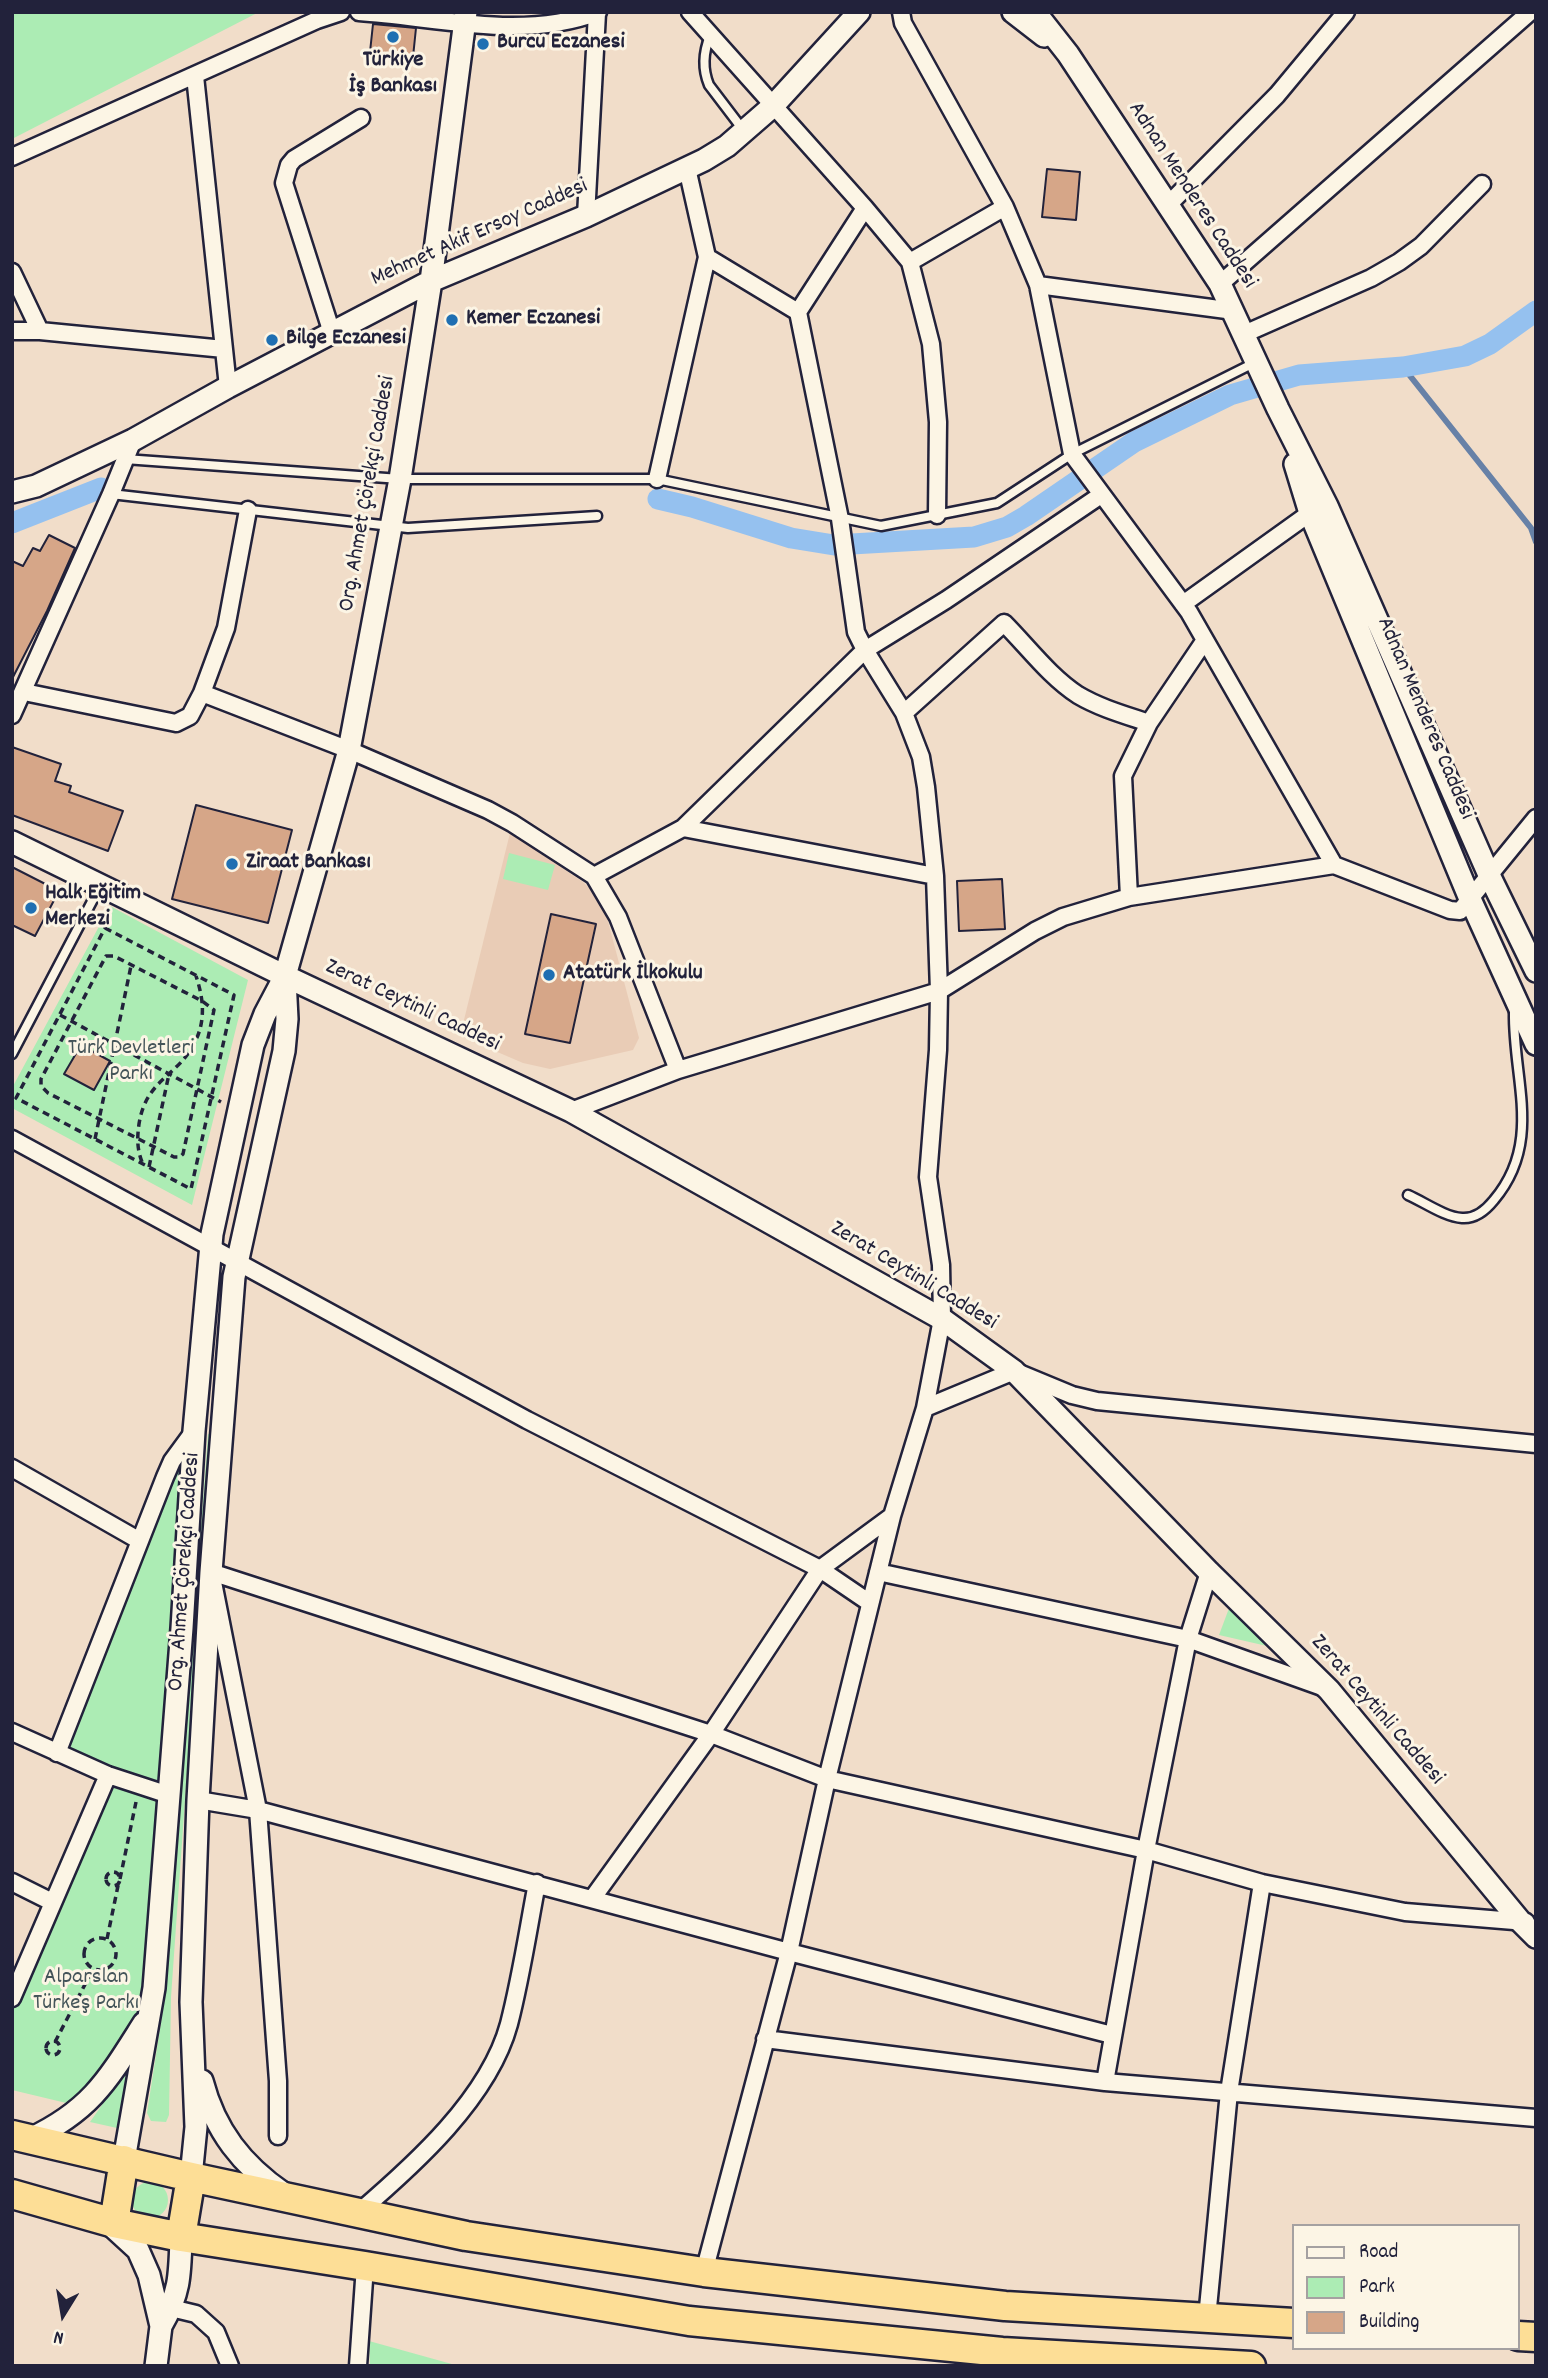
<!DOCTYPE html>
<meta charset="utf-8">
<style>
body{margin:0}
#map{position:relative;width:1548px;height:2378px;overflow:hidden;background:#f1ddc9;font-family:Dekko,sans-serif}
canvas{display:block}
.frame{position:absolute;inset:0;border:14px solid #22223b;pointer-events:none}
.legend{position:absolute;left:1292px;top:2224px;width:228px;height:126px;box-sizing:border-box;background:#fcf5e5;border:2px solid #a5a1a1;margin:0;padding:9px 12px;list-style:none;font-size:21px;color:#22223b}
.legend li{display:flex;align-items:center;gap:14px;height:35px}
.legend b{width:35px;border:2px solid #a5a1a1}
.north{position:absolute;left:28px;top:2280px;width:70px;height:70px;-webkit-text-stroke:5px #fcf5e5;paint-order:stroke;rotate:191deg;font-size:19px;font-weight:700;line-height:28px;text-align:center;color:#22223b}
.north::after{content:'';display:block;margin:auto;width:24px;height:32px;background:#22223b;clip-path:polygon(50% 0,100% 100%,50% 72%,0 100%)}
</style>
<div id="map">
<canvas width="1548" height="2378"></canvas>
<div class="frame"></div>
<ul class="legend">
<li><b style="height:9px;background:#fcf5e5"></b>Road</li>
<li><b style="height:19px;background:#acecb4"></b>Park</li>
<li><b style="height:19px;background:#d6a688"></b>Building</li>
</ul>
<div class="north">N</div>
</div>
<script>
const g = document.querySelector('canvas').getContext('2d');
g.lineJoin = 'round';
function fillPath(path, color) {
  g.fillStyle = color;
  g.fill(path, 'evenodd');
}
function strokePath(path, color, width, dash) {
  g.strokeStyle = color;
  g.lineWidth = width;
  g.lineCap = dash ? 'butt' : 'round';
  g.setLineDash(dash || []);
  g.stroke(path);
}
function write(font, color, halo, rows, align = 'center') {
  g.font = font + ' Dekko,sans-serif';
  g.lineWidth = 6;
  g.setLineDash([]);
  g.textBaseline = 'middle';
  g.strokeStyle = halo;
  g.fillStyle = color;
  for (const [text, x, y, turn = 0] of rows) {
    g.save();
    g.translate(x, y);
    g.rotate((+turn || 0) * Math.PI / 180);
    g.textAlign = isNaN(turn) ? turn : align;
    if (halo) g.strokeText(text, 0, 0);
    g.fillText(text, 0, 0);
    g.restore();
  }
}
fillPath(new Path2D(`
 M510,833L583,882L598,897L606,914L639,1038L633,1050L550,1069L523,1063L460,1036Z`), '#e9ccb6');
fillPath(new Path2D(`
 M12,12H259L12,139Z
 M509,853L555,865L548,890L503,879Z
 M110,906L248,980L192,1205L12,1108V1088Z
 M194,1431L151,2012L83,2107L12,2090V1998L108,1776L57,1753L165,1477Z
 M208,1434H211L171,1997L169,2115L166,2122L151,2121L147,2113L165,1996Z
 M1231,1603L1280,1649L1219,1635Z
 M127,2069L117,2128L90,2122Z
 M132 2200a18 18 0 1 1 36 0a18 18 0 1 1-36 0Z
 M369,2341L459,2366H370Z`), '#acecb4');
strokePath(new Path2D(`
 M1403,367L1531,528L1536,542`), '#6781a7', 6);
strokePath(new Path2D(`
 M658,499L692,507L791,538L834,545L974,537L1007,527L1026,516L1134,442L1230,395L1299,375L1403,367L1465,356L1490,344L1536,311
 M12,523L101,488`), '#95c1ef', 21);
const building = new Path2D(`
 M373,24L416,28L413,57L370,52Z
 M1047,169L1080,172L1076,220L1042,217Z
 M49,535L75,548L47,611L12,679V561L23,566L33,548L40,551Z
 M12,747L61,764L55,781L71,786L69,792L123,811L108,851L12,815Z
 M196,805L292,830L268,923L172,899Z
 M12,867L59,891L35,936L12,925Z
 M1002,879L1005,929L959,931L957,881Z
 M551,914L596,924L570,1043L525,1034Z
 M81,1045L110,1061L94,1090L64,1074Z`);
fillPath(building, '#d6a688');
strokePath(building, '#22223b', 2);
const lane = new Path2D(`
 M710,36C703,53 702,68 709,85L744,131
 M125,459L400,479H657L881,526L997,503L1072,454L1254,363
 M111,494L408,528L597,516
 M12,1054L99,888
 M1408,1195C1424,1202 1445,1217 1462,1218C1475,1219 1486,1210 1494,1200C1543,1142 1513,1080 1514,1013`);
const street = new Path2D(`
 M359,12C437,17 522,41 598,12
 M690,12L865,208L910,262L931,344L938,422L937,515
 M901,12L903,23L1005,207L1038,285L1072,454L1189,612L1334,865
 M195,76L228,387
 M12,157L317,20L341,12
 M687,168L707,257L798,312L840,519L856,632L865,650L904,713L921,757L926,787L935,876L939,991L938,1050L928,1177L941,1265L942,1319L925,1408L892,1516L827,1779L789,1952L704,2272
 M1168,205L1277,95L1346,12
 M586,216L597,13
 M910,262L1005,207
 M12,272L40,331
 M1220,284L1530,12
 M1038,285L1234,311
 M798,312L865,208
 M12,331H40L224,349
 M332,333L284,183L289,165L294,159L361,118
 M1244,334L1371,278L1399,262L1421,246L1482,184
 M657,479L707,257
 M248,510L226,628L202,693L349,750L488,810L512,823L594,876L618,917L678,1070
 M1183,604L1310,513
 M24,692L176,723L190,716L202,693
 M904,713L1004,623C1027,646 1050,677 1078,695C1100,708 1125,715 1149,723
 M12,715L111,494L133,440
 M683,828L935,876
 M594,876L683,828L865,650L946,600L1101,495
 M1129,897L1123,776L1149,723L1205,640
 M571,1111L678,1070L939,991L1035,931L1063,917L1129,897L1334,865L1450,910L1460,911L1536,818
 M12,1139L527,1420L820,1569L870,1603
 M925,1408L1014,1371L1072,1395L1097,1401L1536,1444
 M12,1468L140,1541
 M878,1572L1188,1639L1325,1688
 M12,1732L108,1775L169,1795
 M57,1753L165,1477L172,1461L194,1431
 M198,1800L258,1810L789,1952L1112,2035
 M12,1882L52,1902
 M592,1899L711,1734L820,1569L892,1516
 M12,1998L108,1775
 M765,2039L1105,2082L1536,2118
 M1105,2082L1146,1850L1188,1639L1209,1572
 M278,2136V2081L258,1810L211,1572L711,1734L827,1779L1146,1850L1262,1883L1405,1912L1526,1922
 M358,2213C414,2165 489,2098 509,2024C521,1978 528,1930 537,1883
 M171,2308L196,2314L216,2332L230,2366
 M1207,2318L1229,2092L1262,1883
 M358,2366L365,2266`);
const secondary = new Path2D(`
 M1013,12L1044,36
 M1035,12L1068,54L1220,284L1278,409L1327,506L1490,877L1536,971
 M1295,464L1310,513L1470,899L1536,1044
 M12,492L36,486L133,440L228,387L431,281L586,216L704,160L727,146L773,106L859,12
 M12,842L285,976L571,1111L942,1319L1014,1371L1209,1572L1329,1690L1520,1921L1536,1937
 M202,2081C215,2131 242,2165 284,2194
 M30,2139C92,2110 109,2078 144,2023
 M124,2160L154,1988L182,1628L194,1431L212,1234L253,1045L265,1014L285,976L349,750L400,479L431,281L466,12
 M191,2177L196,2127L191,2002L198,1800L211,1572L234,1277L284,1051L287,1019L285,979
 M114,2223V2228L138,2250L149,2275L161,2326L156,2366
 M161,2326C180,2293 180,2275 181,2237`);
const highway = new Path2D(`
 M12,2135L191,2177L466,2236L704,2272L1005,2306L1294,2323
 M12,2194L114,2223L181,2237L365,2266L689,2321L1002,2352L1251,2366
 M114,2223L124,2160
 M181,2237L191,2177
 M1518,2336L1536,2337`);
strokePath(lane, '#22223b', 13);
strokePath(street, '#22223b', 21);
strokePath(secondary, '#22223b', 26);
strokePath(highway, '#22223b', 33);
strokePath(new Path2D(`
 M105,928L234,995L191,1189L16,1098Z
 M106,956H114L202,1001L214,1010L183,1154L180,1157H174L48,1093L41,1086V1079Z
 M60,1015L221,1102
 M95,1139L131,966
 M142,1162C137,1149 137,1138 139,1124C146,1078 180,1076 196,1040C206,1018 203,997 196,976
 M149,1167L169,1074
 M106 1879a7 7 0 1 1 14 0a7 7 0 1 1-14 0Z
 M120,1879L136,1802
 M84 1954a16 16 0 1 1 32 0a16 16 0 1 1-32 0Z
 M107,1939L119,1881
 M46 2048a7 7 0 1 1 14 0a7 7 0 1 1-14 0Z
 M55,2042L93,1969`), '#22223b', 3.5, [7, 5]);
strokePath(lane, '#fcf5e5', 8);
strokePath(street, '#fcf5e5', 16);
strokePath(secondary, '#fcf5e5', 21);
strokePath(highway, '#fdde96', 28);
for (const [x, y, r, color] of [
 [393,37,7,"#1f6fb2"],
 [483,44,7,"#1f6fb2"],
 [452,320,7,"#1f6fb2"],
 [272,340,7,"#1f6fb2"],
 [232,864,7,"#1f6fb2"],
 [31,908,7,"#1f6fb2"],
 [549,975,7,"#1f6fb2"]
]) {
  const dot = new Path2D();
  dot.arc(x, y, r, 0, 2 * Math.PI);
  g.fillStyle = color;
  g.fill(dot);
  strokePath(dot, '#fcf5e5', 2.5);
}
write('bold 23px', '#22223b', '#fcf5e5', [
 ["Burcu Eczanesi",497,44],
 ["Türkiye",393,62,"center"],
 ["İş Bankası",393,88,"center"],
 ["Kemer Eczanesi",466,320],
 ["Bilge Eczanesi",286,340],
 ["Ziraat Bankası",246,864],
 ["Halk Eğitim",45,895],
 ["Merkezi",45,921],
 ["Atatürk İlkokulu",563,975]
], 'left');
write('23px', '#22223b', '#fcf5e5', [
 ["Adnan Menderes Caddesi",1191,196,57],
 ["Mehmet Akif Ersoy Caddesi",480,234,-24],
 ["Org. Ahmet Çörekçi Caddesi",369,494,-80],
 ["Adnan Menderes Caddesi",1424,719,67],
 ["Zerat Ceytinli Caddesi",412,1007,25],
 ["Zerat Ceytinli Caddesi",913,1277,31],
 ["Org. Ahmet Çörekçi Caddesi",186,1572,-86],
 ["Zerat Ceytinli Caddesi",1376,1711,49]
]);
write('23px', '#445459', '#fcf5e5', [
 ["Türk Devletleri",131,1050],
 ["Parkı",131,1076],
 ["Alparslan",86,1979],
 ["Türkeş Parkı",86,2005]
]);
</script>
